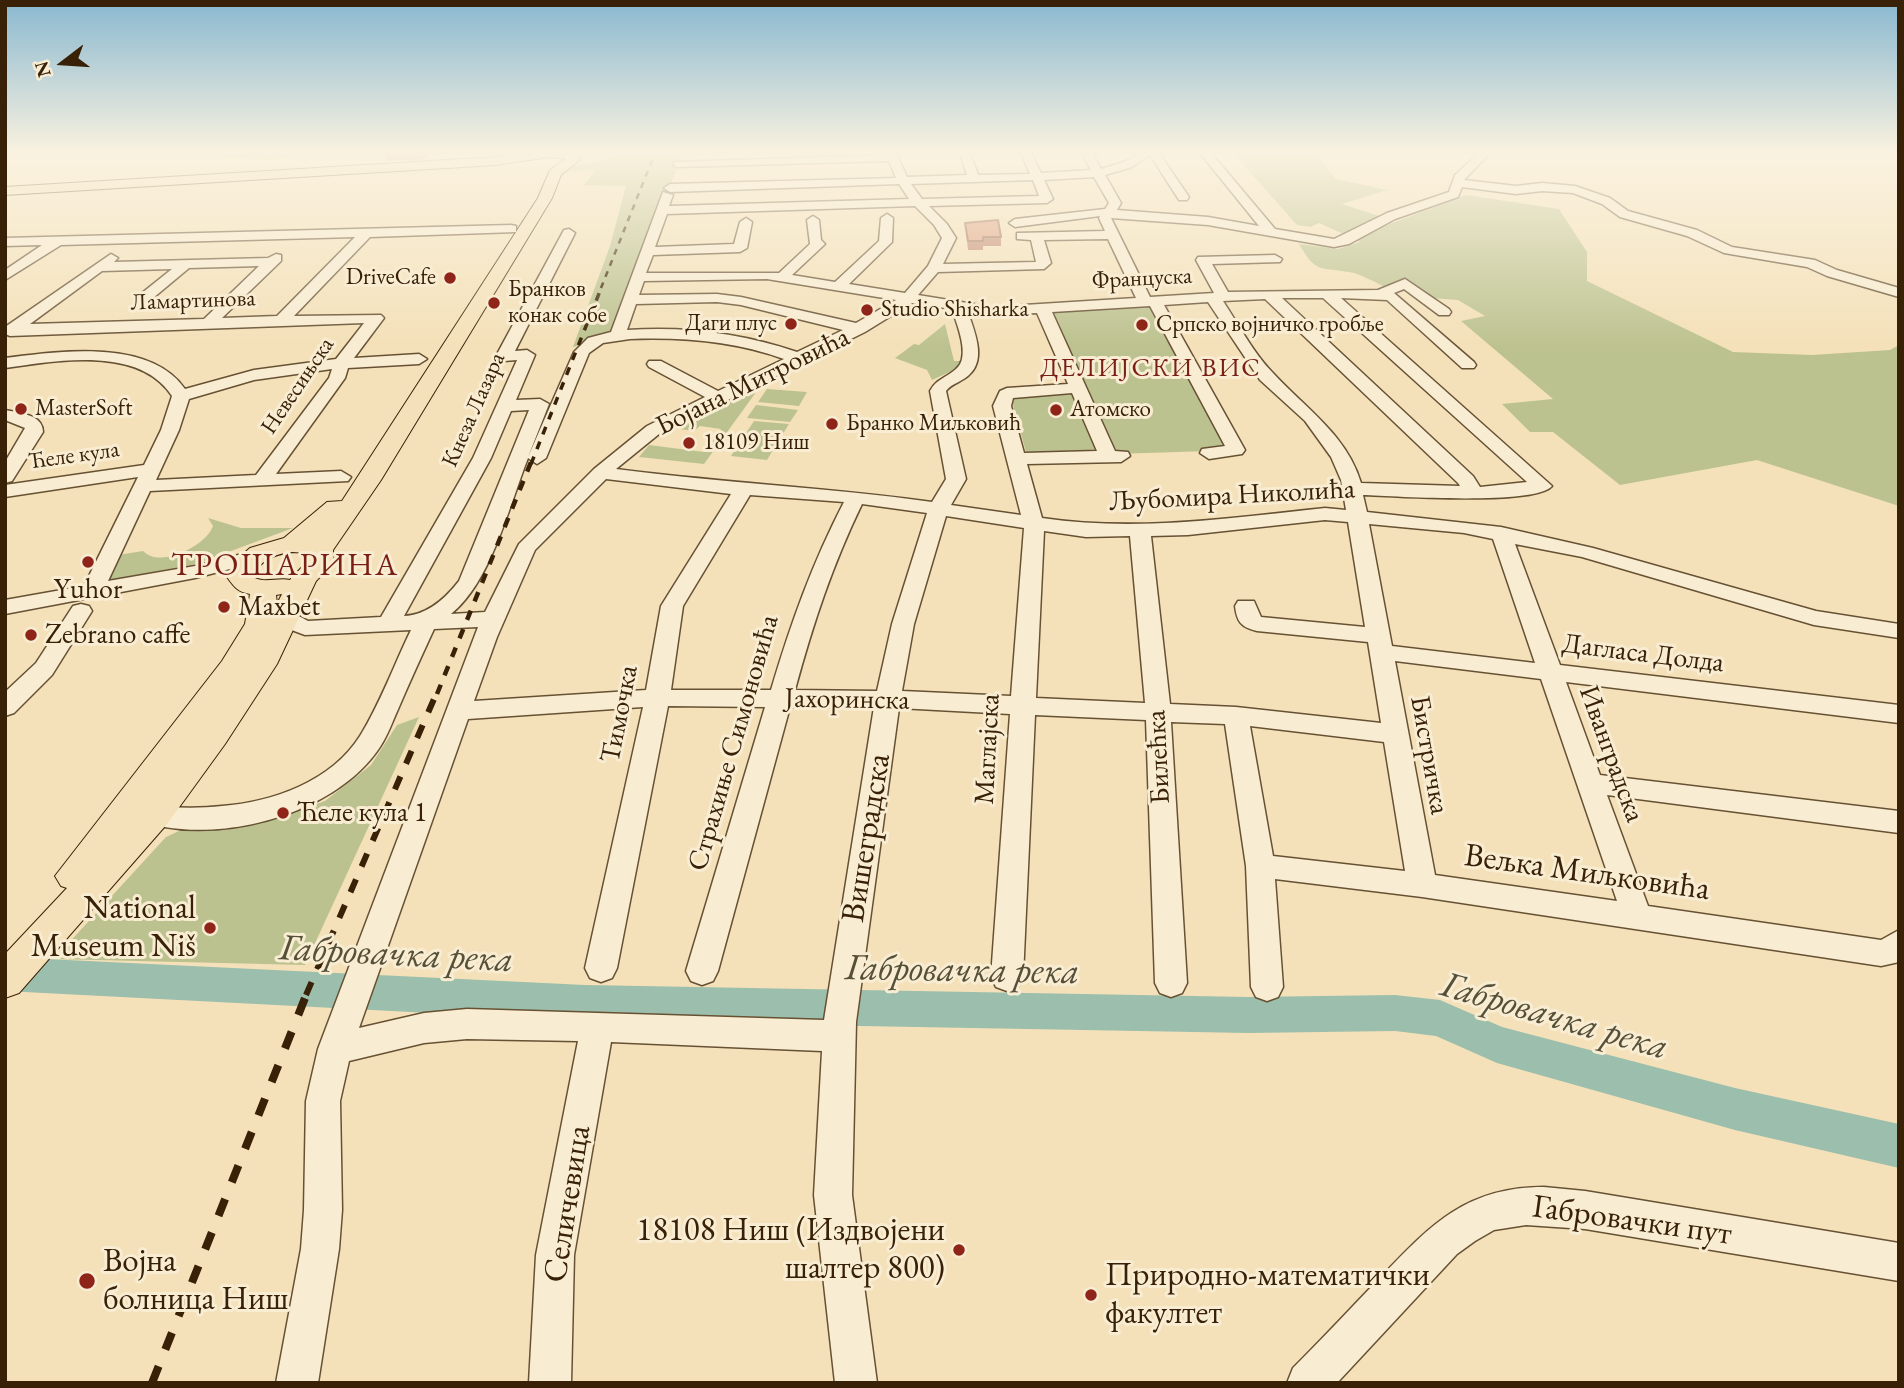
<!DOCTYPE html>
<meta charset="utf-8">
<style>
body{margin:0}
#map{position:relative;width:1904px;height:1388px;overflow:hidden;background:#f4e1b9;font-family:"EB Garamond",serif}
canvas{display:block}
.frame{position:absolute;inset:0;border:7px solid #382106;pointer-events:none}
.north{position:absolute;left:28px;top:28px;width:70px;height:70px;-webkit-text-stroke:5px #f8ecd2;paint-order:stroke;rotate:253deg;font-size:19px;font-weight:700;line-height:28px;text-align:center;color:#382106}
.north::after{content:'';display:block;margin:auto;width:24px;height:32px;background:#382106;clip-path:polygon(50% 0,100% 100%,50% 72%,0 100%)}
</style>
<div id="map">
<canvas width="1904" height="1388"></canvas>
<div class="frame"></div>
<div class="north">N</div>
</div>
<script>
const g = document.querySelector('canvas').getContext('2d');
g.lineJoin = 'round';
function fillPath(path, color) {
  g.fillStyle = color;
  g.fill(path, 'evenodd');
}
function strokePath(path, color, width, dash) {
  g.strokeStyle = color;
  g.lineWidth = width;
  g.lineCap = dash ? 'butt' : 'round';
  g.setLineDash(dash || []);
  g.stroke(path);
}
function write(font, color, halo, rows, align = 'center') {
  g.font = font + ' "EB Garamond",serif';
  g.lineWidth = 6;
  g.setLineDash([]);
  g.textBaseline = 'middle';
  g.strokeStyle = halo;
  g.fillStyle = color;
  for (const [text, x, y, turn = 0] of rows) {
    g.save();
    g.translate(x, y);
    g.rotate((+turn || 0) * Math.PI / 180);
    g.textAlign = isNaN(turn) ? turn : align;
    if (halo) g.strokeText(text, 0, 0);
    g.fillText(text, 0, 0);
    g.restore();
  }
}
fillPath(new Path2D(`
 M167,153H297L284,158L269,160Z
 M616,153H682L616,336L573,347L610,246L626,186L584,185L595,170L562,172C579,160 609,165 616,153Z
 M1220,153H1316L1336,179L1387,190L1342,204L1379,216L1362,225L1350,237L1319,223L1311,227L1297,225L1233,153Z
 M1466,195L1559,209L1587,252V281L1733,352L1812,355L1890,350L1899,345V506L1757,460L1620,485L1553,432H1530L1502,404L1553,399L1461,321L1485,316L1458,300L1431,298L1405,279L1385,287C1374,282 1361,274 1349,272C1318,267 1316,273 1299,244L1338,249L1360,242L1353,238Z
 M1150,306L1229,446L1209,451L1115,454L1051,310Z
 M945,324L954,361H964L956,369L932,380L927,370L895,358L914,344L919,345Z
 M767,377L704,464L639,457L649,445L704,452L721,429L700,426L694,431L665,427Z
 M767,389L807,392L799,406L758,402Z
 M1073,394L1096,450L1026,452L1011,398Z
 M756,405L798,410L790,422L747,418Z
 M754,421L789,424L767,460L731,456Z
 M208,518L241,528H293L196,564L100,582L112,556L143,551C160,569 206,546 213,526Z
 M419,717L305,965L54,959L166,837L181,830L216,829L283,816L325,801L371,765L397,725Z`), '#bcc28f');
fillPath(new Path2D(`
 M5,957L585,985L1248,997L1395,995L1440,1000L1502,1027L1735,1088L1899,1124V1168L1735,1130L1497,1063L1436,1036L1395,1031L1248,1033L585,1021L5,991Z`), '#9cbeac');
const minor = new Path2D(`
 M886,153H896L907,177L967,175L960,153H970L978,175L1030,174L1021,153H1031L1041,173L1091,170L1082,153H1092L1101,169L1124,162L1140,153H1159L1189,197L1187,200H1179L1150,155L1132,167L1105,175L1121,203L1117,210L1208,217L1259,226L1200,153H1211L1275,229L1334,239L1387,213L1449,192L1455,175L1479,153H1490L1464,180L1516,186L1542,183L1575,186L1610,198L1628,211L1697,230L1732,247L1815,260L1837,270L1899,288V297L1827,276L1807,267L1724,253L1687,236L1620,217L1602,204L1573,193L1542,191L1516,194L1462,187L1458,197L1395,219L1349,244L1334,247L1208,225L1111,218L1150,297L1214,293L1196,260L1198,257L1275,255L1282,259L1280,262L1212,264L1228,292L1378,290L1405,279L1449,309L1451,312L1449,315H1439L1404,289L1394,293L1474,362L1476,365L1474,368H1462L1387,300L1341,298L1552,486C1536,506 1393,496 1363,495L1367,512L1501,527L1593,548L1816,611L1899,624V638L1814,625L1582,557L1515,544L1560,665L1899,705V723L1566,682L1600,775L1899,811V833L1607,795L1648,906L1881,940L1899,930V962L1881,966L1422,897L1275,879L1283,987L1278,997L1267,1001L1256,997L1251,987L1246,866L1225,724L1171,722L1187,983L1182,993L1171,997L1160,993L1155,983L1146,720L1035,715L1023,977L1018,987L1007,991L996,987L991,977L1010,714L899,708L856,1022L852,1195L877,1383H835L814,1195L822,1051L611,1042L574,1255L571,1383H529L536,1255L578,1041L467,1039L424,1043L349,1061L340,1101L342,1210L339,1249L318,1383H276L301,1249L304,1210L306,1101L318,1049L478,627L434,629C422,655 410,681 399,707C393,720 388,735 380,747C334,817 209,849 132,818L128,811L132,804C145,800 155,805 168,807C186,808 204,808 222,806C272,802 331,782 360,736C380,704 394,665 411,630L305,635L281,626L273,615L276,610L284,608L308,621L381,617L473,458L517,360L504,361L496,356L564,230L569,229L575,233L515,351L527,350L535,355L516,400L540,399L549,404L528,457L574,352L588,338L611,332L663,192L673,195L669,206L909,199L899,184L670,192L664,188L670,184L896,178L889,161L678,167L674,166V162L886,155ZM1094,177L1109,203L1105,209L1015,219L1009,223L1015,227L1100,216L1099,218L1105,231L1017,233V239L1031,240L1036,262L943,264L956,238L947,224L929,206L1047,203L1053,199L1044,180ZM1033,180L1039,196L922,199L911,184ZM915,206L934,225L942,238L928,266L905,293L849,284L892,242L893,218L887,214L881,218L879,241L835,282L792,275L825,244L821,240L819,220L813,216L807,220L810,244L779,273H646L653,255L740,252L747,248L752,222L746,218L740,222L734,244L655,247L667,214ZM1108,239L1136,298L992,307L918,295L938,272L1044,269L1051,263L1044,240ZM767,279L896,300L856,323L741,297L717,294L639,295L644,281ZM1282,298H1323L1527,482L1480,487L1473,476ZM1265,299L1458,483L1460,486L1361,483C1347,435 1305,408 1273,373C1253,353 1239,325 1223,301ZM717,302L741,305L843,330L797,352C742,333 685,326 627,330L636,304ZM1208,302L1260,380L1305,421L1331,457L1341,480L1346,510L1325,508C1231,518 1136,532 1042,518L1027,464L1121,462L1130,456L1128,452L1115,451L1052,312L1150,306L1225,446L1202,449L1200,453L1209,459L1242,454L1245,450L1164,305ZM912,303L952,309C957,325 971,357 956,369C946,378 936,379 930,391L946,479L932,502C827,487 722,483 616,469L659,434L865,332ZM968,312L992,315L1037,313L1068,384L1007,388L1000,391L993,406L1021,515L951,505L966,479L946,391C952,383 962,382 969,375C987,359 974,331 968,312ZM630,339C683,337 734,341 784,359L718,391L661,361H649L647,364L649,367L705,397L647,426L594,469L519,544L485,612L451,614C491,582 509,506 528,458L537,464L546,458L589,353L603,343ZM1072,393L1097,451L1024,453L1011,406L1013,398ZM529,410L459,581C445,599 427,615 404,616L491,458L511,411ZM606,479L731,494L661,606L646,690L474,701L497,637L535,550ZM750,495L844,502C812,564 791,623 771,690H671L683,606ZM862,504L927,513L892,624L877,691L795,690C813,624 832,566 862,504ZM946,516L1024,528L1011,696L902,691L914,624ZM1325,520L1348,522L1365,627L1261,617L1254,601H1238L1235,606C1237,622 1241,627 1257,631L1368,642L1381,723L1236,707L1170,704L1151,536L1188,535ZM1369,524L1464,533L1493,539L1535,663L1392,646ZM1044,531L1086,537L1130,536L1145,703L1036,698ZM1395,661L1541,679L1617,901L1435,875ZM668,706L765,707L686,971L691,981L702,985L713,981L718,971L790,707H874L824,1020L467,1009L424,1013L359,1028L468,719L643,707L585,968L590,978L601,982L612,978L617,968ZM1250,726L1384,742L1405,871L1273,856Z
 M511,225L516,226V232L370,237L294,316L381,315L384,318L354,358L419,354L427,359L419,364L348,368L345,378L276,474L341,471L351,477L348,481L150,491L108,581L195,566L254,551L261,553L265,557L261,561L195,578L5,614V600L84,586L138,477L5,497V485L144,465L161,430L172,396C139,345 56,361 5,368V358C59,351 150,338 185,389L254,370L336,359L364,323L10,336L5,334V327L111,254L118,258L114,262L268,258L276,254L281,255V261L222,318L277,316L355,237L61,245L5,280V270L42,245L5,246V238ZM259,266L204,319L30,324L102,271L172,269L137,297L135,300L142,304L147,303L189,268ZM332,369L329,378L256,475L156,480L179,430L189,399L254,380Z
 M5,410C19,413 43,414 43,432L12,481L5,483V462L25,428L5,420Z
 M81,604L89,606L92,611L52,675L14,713L5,716V692L36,663L73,606Z
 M1544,1187L1585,1191L1899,1243V1281L1585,1229L1526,1225L1494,1230L1475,1241L1457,1254L1337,1383H1287L1293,1368C1321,1340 1348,1311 1376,1282C1428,1228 1463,1187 1544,1187Z`);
const major = new Path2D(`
 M525,153H576L581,159L561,175L552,198L381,480L333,550L334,563L316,581L277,664L225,744L167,824L19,993L5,998V954L67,888L61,886L55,876L222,661L245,624L250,594C238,592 234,587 227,577L234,562L250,548L284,538L327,502L342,501L538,198L550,170L566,159L549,157L496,165L5,195V187L496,157ZM292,552L308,553C310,564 296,571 290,580C278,577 264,584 253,577C259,560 275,554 292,552ZM282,594L277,604L276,595Z`);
strokePath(minor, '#675133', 3);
strokePath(major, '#382106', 2);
fillPath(minor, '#f8ecd2');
fillPath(major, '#f4e1b9');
strokePath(new Path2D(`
 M601,288L655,153`), '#382106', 2.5, [6, 6]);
strokePath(new Path2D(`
 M531,464L602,286`), '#382106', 3.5, [8, 8]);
strokePath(new Path2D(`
 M437,694L531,462`), '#382106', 4.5, [10, 10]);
strokePath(new Path2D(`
 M306,995L437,692`), '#382106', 6, [14, 14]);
strokePath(new Path2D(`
 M152,1383L307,993`), '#382106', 8, [18, 18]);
fillPath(new Path2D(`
 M965,223L1001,237V246H983V250H968Z`), '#c0856c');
fillPath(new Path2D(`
 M425,153H430L425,159L387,161L385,157Z`), '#9c6c58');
const building = new Path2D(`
 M383,153H425L423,155L385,157L388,155H381Z
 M998,220L1001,237H983V241H968L965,223Z`);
fillPath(building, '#df9b7d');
strokePath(building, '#9c6c58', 2);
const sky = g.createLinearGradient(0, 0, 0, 347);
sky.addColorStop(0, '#89b8d0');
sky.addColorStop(0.44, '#faf2e0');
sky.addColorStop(1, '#faf2e000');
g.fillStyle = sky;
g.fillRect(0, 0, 1904, 347);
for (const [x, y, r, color] of [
 [450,278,7,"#8f2418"],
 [494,303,7,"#8f2418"],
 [867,310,7,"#8f2418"],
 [791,324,7,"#8f2418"],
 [1142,325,7,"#8f2418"],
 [21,409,7,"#8f2418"],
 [1056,410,7,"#8f2418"],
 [832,424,7,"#8f2418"],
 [689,443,7,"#8f2418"],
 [88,562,7,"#8f2418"],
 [224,607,7,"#8f2418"],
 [31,635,7,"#8f2418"],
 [283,813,7,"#8f2418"],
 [210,928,7,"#8f2418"],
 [959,1250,7,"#8f2418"],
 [87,1281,9,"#8f2418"],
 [1091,1295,7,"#8f2418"]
]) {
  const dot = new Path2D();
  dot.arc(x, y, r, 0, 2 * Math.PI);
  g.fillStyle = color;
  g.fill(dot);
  strokePath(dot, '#f8ecd2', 2.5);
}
write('23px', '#382106', '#f8ecd2', [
 ["DriveCafe",436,278,"right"],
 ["Бранков",508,290],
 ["конак собе",508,316],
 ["Studio Shisharka",881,310],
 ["Даги плус",777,324,"right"],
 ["Српско војничко гробље",1156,325],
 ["MasterSoft",35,409],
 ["Атомско",1070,410],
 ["Бранко Миљковић",846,424],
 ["18109 Ниш",703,443]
], 'left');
write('23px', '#382106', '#f8ecd2', [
 ["Француска",1142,279,-3],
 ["Ламартинова",193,301,-2],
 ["Невесињска",298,386,-56],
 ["Кнеза Лазара",474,410,-66],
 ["Ћеле кула",74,456,-8]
]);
g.letterSpacing = '2px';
write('26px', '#7a1f14', '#f8ecd2', [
 ["ДЕЛИЈСКИ ВИС",1151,369]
]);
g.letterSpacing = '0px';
write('28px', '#382106', '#f8ecd2', [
 ["Бојана Митровића",753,382,-26],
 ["Љубомира Николића",1232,496,-3],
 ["Дагласа Долда",1643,654,7],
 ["Јахоринска",847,700,1],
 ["Тимочка",620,714,-79],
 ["Страхиње Симоновића",734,743,-74],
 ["Маглајска",988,749,-87],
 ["Иванградска",1611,754,70],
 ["Бистричка",1429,755,80],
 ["Билећка",1159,757,-93]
]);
write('28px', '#382106', '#f8ecd2', [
 ["Yuhor",88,590,"center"],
 ["Maxbet",238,607],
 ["Zebrano caffe",45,635],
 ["Ћеле кула 1",297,813]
], 'left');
g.letterSpacing = '2px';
write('32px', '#7a1f14', '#f8ecd2', [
 ["ТРОШАРИНА",285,566]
]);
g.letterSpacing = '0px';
write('33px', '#382106', '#f8ecd2', [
 ["Вишеградска",867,838,-81],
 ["Вељка Миљковића",1587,873,8],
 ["Селичевица",568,1204,-81],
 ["Габровачки пут",1632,1221,8]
]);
write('33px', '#382106', '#f8ecd2', [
 ["National",196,909],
 ["Museum Niš",196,947],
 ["18108 Ниш (Издвојени",945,1231],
 ["шалтер 800)",945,1269],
 ["Војна",103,1262,"left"],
 ["болница Ниш",103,1300,"left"],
 ["Природно-математички",1105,1276,"left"],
 ["факултет",1105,1314,"left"]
], 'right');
write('italic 37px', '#565038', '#f8ecd2', [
 ["Габровачка река",396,955,3],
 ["Габровачка река",962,971,1],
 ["Габровачка река",1554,1017,16]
]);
</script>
